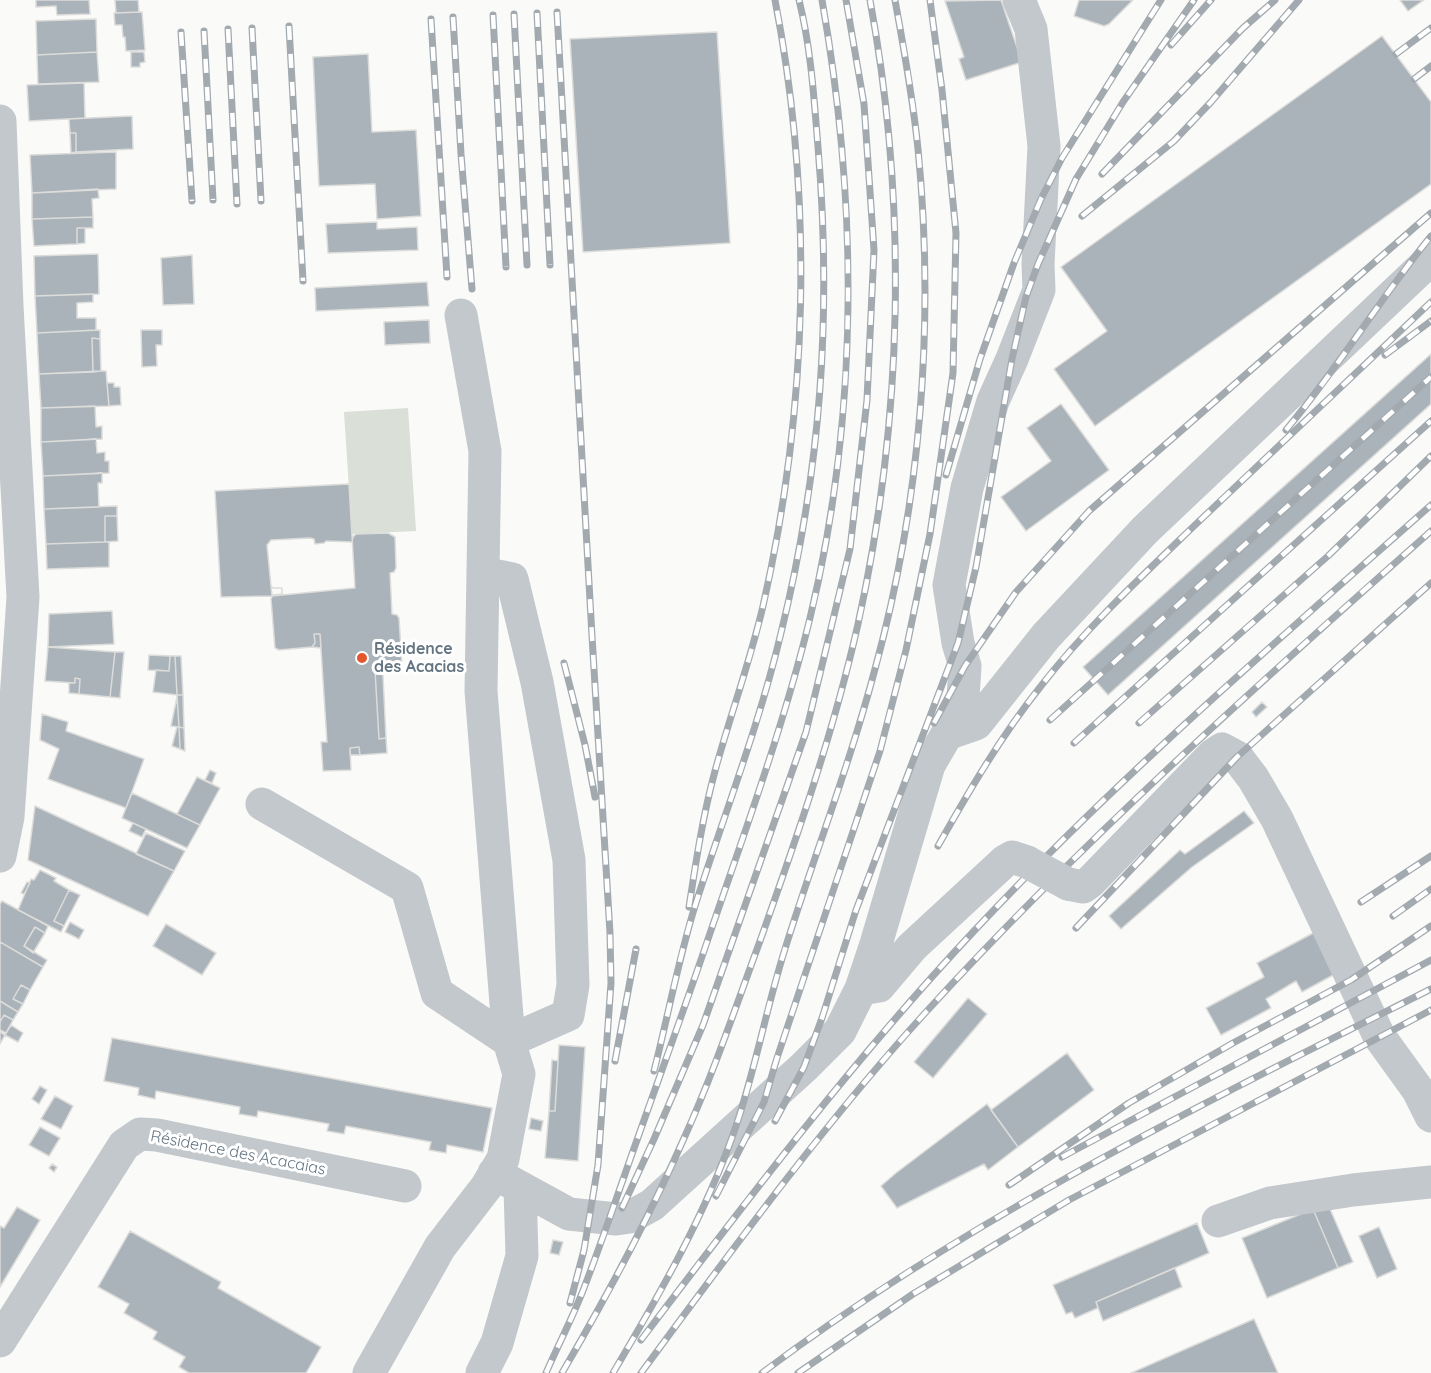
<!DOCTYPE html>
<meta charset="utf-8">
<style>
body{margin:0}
canvas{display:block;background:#fafaf8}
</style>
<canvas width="1431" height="1373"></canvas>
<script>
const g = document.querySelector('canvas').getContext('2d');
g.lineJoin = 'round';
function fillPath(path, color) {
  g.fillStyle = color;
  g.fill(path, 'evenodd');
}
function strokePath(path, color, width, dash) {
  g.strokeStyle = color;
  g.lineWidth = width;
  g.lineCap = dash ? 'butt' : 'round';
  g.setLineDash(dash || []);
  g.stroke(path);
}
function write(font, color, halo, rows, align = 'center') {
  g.font = font + ' Quicksand,sans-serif';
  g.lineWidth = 6;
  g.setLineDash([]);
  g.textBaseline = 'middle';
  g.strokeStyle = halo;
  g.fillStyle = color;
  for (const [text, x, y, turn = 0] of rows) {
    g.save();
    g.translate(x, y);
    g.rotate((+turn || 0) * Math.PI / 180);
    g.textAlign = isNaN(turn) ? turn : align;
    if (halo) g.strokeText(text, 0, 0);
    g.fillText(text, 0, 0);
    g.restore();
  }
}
fillPath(new Path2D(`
 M408,408L416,531L352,534L344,412Z`), '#dadfd7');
const building = new Path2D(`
 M36,0H89L90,14L57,15L56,6L36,7Z
 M115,0H138L139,12L116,13Z
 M1001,0L1022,62L966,80L959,59L964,57L945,1Z
 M1079,0H1133L1109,24L1104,26L1074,16Z
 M1400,0H1424L1408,11Z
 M142,12L145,50L126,51L125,37H123L122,25H115L114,13Z
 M96,19L97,52L37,55L36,21Z
 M717,32L730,243L583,252L570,39Z
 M1382,36L1431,102V184L1095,426L1054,369L1107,331L1061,267Z
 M97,52L99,82L38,84L37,55Z
 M131,52H144L145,62L140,63V67H131Z
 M368,54L372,132L416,130L421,216L377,219L375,184L319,186L313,57Z
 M84,83L85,118L29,121L27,85Z
 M132,116L133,149L76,152V133H70L69,119Z
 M70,133H76V152L71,153Z
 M116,152V189L32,193L30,155Z
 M98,189L99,198L92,199L93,217L32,219V193Z
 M93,217V228H77V244L34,246L32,219Z
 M377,222V229L417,227L418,250L328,253L326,224Z
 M77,228H85V243L77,244Z
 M98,254L99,294L35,296L34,256Z
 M192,255L194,304L163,305L161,258Z
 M427,282L429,306L316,311L315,288Z
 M93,294V302L77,303V318H96V330L37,333L35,296Z
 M429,320L430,343L385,345L384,322Z
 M100,330V339L92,338L93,372L39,374L37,333Z
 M141,330H162V345H156L157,366L142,367Z
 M92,338L100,339L101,371L93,372Z
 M1431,354V404L1108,695L1083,667Z
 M101,371H106L109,406L41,408L39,374Z
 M107,383H114V387H120L121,405L109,406Z
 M1061,404L1109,470L1026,531L1001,497L1051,461L1027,428Z
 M95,406L96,427L102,426V439L41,442V408Z
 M96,439L97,453L105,452V461H109V473L43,476L41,442Z
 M102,473V483H98L99,507L44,509L43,476Z
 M349,484L355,588L272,596L221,597L215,491Z
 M117,506V516H105V542L46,544L44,509Z
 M105,516H117L118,541L105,542Z
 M388,533L395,537L396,568L394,572L390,573L392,614L397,615L399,618L402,666L398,669L375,670L379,739L386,738L387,753L360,755L359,747L350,748L351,770L323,771L321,742H327L320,634H314L315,643L312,647L279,650L275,648L271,599L273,595L282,594V588H273L271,586L267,545L271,540L310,538L314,539L315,544L324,543L326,541L352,542L353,537L356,534Z
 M105,542H109V567L47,569L46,544Z
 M271,586L273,588H282V594L272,596Z
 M112,611L114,644L48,647L49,614Z
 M314,634H320L321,648L312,647L315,643Z
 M48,647L115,652L110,697L79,694L80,679L75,678V683L45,681Z
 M115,652H124L120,698L110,697Z
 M149,655L170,656L169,671L148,670Z
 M170,656H175L177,695L153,692L156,670L169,671Z
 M175,656H181L183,695H177Z
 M375,670H382L383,676L386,738L379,739Z
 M75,678L80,679L79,694L69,693V683H75Z
 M177,695H183L184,728L179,727Z
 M177,697L179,727L171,726Z
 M1262,702L1267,707L1256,717L1252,712Z
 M42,714L68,722L66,731L144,759L126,808L48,779L59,749L40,740Z
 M177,727H179L180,749L172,746Z
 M179,727L184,728L185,751L180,749Z
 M359,747L360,755H350V748Z
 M210,770L216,773L212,783L205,780Z
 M197,777L220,788L200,825L177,814Z
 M132,793L200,825L187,848L122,818Z
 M35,806L174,871L148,916L28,860Z
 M1244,811L1254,823L1192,867L1121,929L1109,916L1180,850L1185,854Z
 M133,823L146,829L142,837L129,831Z
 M146,833L185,851L174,871L136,854Z
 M40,870L56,878L54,881L69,890L54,921L64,926L61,932L18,910L31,879L34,880Z
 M27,882L30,883L24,894L21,893Z
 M69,890L80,895L64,926L54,921Z
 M2,901L48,926L45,933L35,927L24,946L47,960L43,967L0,942V904Z
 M70,922L84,930L79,939L65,932Z
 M166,924L216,953L202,975L153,946Z
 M35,927L45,933L33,953L24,946Z
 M1315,932L1337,973L1302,992L1296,981L1266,999L1271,1008L1221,1035L1206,1008L1264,977L1257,963Z
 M0,942L43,967L30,990L21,985L13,999L23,1004L18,1012L0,1001Z
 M21,985L30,990L23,1004L13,999Z
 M968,998L987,1014L933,1078L914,1062Z
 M0,1001L18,1012L13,1020L4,1015L0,1022Z
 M4,1015L13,1020L6,1033L0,1030V1022Z
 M11,1025L23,1033L18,1042L5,1035Z
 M0,1032L5,1035L0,1044Z
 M112,1038L492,1108L483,1152L447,1145L446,1153L429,1150L431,1142L346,1126L344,1134L327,1131L329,1124L258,1111L257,1117L239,1114L240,1107L156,1091L155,1099L138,1095L139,1088L104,1081Z
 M559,1045L585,1047L578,1161L545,1158L549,1111H555Z
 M1067,1053L1094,1090L1018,1147L991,1110Z
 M552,1060L558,1061L555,1111H549Z
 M40,1086L47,1090L39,1104L32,1099Z
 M55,1096L73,1106L61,1129L41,1119Z
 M987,1104L1018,1147L988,1170L984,1164L897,1208L881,1186L896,1173Z
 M531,1118L543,1121L541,1131L529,1129Z
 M40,1127L60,1138L49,1156L29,1145Z
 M52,1164L57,1167L54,1172L49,1168Z
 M1327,1202L1353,1262L1338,1268L1313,1209Z
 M17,1207L40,1220L0,1287V1226L4,1228Z
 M1313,1209L1338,1268L1267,1298L1242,1238Z
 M1197,1223L1209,1253L1096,1302L1098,1308L1075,1318L1072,1312L1066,1314L1053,1285Z
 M1379,1227L1397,1269L1377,1278L1359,1236Z
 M130,1231L221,1282L218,1288L321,1347L306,1373H189L179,1367L185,1357L153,1339L157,1332L124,1313L129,1304L98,1287Z
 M553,1240L563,1242L559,1255L550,1253Z
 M1175,1268L1182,1287L1103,1321L1096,1302Z
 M1254,1319L1278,1373H1131Z`);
fillPath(building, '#aab3b9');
strokePath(building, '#dcdcda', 1.5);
strokePath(new Path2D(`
 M0,121L7,306L23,597L8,817L0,856
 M461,315L485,451L481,691L509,1041L568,1015L573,985L569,860L537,682L512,579L483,573
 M947,734L963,698L965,666L958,643L949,585L967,488L993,401L1012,359L1039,290L1038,264L1044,146L1031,29L1019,0
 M262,804L407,888L437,993L509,1041L519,1074L503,1159L487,1186L440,1247L369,1373
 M1068,884L1083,887L1090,882L1213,755L1222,749L1237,757L1253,778L1277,819L1379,1036L1418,1090L1431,1116
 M861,989L879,986L912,947L1005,861L1012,857L1027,862
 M494,1173L569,1214L616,1219L630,1217L652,1205L804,1067L840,1031L861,989L876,944L929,765L947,734L976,724L1046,636L1145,530L1431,259
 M1218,1221L1270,1203L1353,1190L1431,1182
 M0,1341L124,1145L140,1134L157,1135L405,1186
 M482,1373L497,1343L522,1256L520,1188`), '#c3c8cc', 33);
const rail = new Path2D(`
 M557,12L592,636L610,933L611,983L598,1165L584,1250L570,1303
 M537,13L550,265
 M514,14L527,265
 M493,15L506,267
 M453,17L461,154L472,289
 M431,19L447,277
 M289,26L303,281
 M252,28L261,201
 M228,29L237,204
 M204,31L213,200
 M181,32L192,201
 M1171,45L1211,0
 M1396,54L1431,28
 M1414,79L1431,66
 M1102,174L1243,28L1275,0
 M1082,216L1174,141L1211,102L1299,0
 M1385,355L1431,321
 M1286,430C1338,368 1380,299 1431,236
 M946,475L980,359L1014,263L1041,199L1062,158L1161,0
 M564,663L585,745L595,797
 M1050,720L1431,377
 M934,723L965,666L1016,592L1089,511L1431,213
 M1139,723L1328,556L1431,456
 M1074,743L1431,421
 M938,846C969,791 1001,736 1041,686C1086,628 1141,577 1194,526C1273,451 1352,377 1431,302
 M1361,902L1431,856
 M689,907C696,861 703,815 715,771C730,716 750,662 763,606C808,408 814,200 775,0
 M1393,916L1431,889
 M1076,928L1237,757L1431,583
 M615,1061L636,949
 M654,1071C668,1016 678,961 695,906C724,815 759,726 781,633C821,470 832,314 818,147C814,98 811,48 799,0
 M775,1121L804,1067L822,1018L856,910L958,643L976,567L1012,359L1026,297L1038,264L1076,179L1123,102L1194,0
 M1062,1157L1431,960
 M1009,1185L1129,1103L1233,1043L1351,980L1431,926
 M716,1196L764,1102L777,1058L880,751L906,650L930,534L953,373L956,233L942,90L930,0
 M622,1208L654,1139L703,1025L806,732L850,549L867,400L874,250L864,104L846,0
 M641,1340C747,1200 854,1059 974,931C1116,779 1275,643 1431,505
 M546,1373C558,1345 573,1317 584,1288C603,1239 619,1190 637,1140C660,1075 684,1010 706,945C743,836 783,729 810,618C859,415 858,204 822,0
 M562,1373C607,1296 649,1218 685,1136C714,1072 736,1006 760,941C797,837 834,731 858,624C903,419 908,206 870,0
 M613,1373C659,1295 705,1216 735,1129C755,1071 766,1009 785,949C814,856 850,764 875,669C921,501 935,322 918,149C913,99 904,49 895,0
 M641,1373C732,1250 823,1125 926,1012C1083,840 1257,685 1431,531
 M762,1373C968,1218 1202,1104 1431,989
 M798,1373L913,1294L1069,1200L1431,1010`);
strokePath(rail, '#a2aab0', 7);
strokePath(rail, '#fff', 4.5, [14]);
strokePath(new Path2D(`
 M1027,862L1068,884`), '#c3c8cc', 33);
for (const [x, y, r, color] of [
 [362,658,6,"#e4572e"]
]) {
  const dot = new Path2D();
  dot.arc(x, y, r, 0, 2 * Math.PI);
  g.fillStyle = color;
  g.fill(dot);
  strokePath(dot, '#fff', 2);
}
write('bold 16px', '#657683', '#fff', [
 ["Résidence",374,649],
 ["des Acacias",374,667]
], 'left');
write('16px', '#657683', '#fff', [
 ["Résidence des Acacaias",238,1153,11]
]);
</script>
